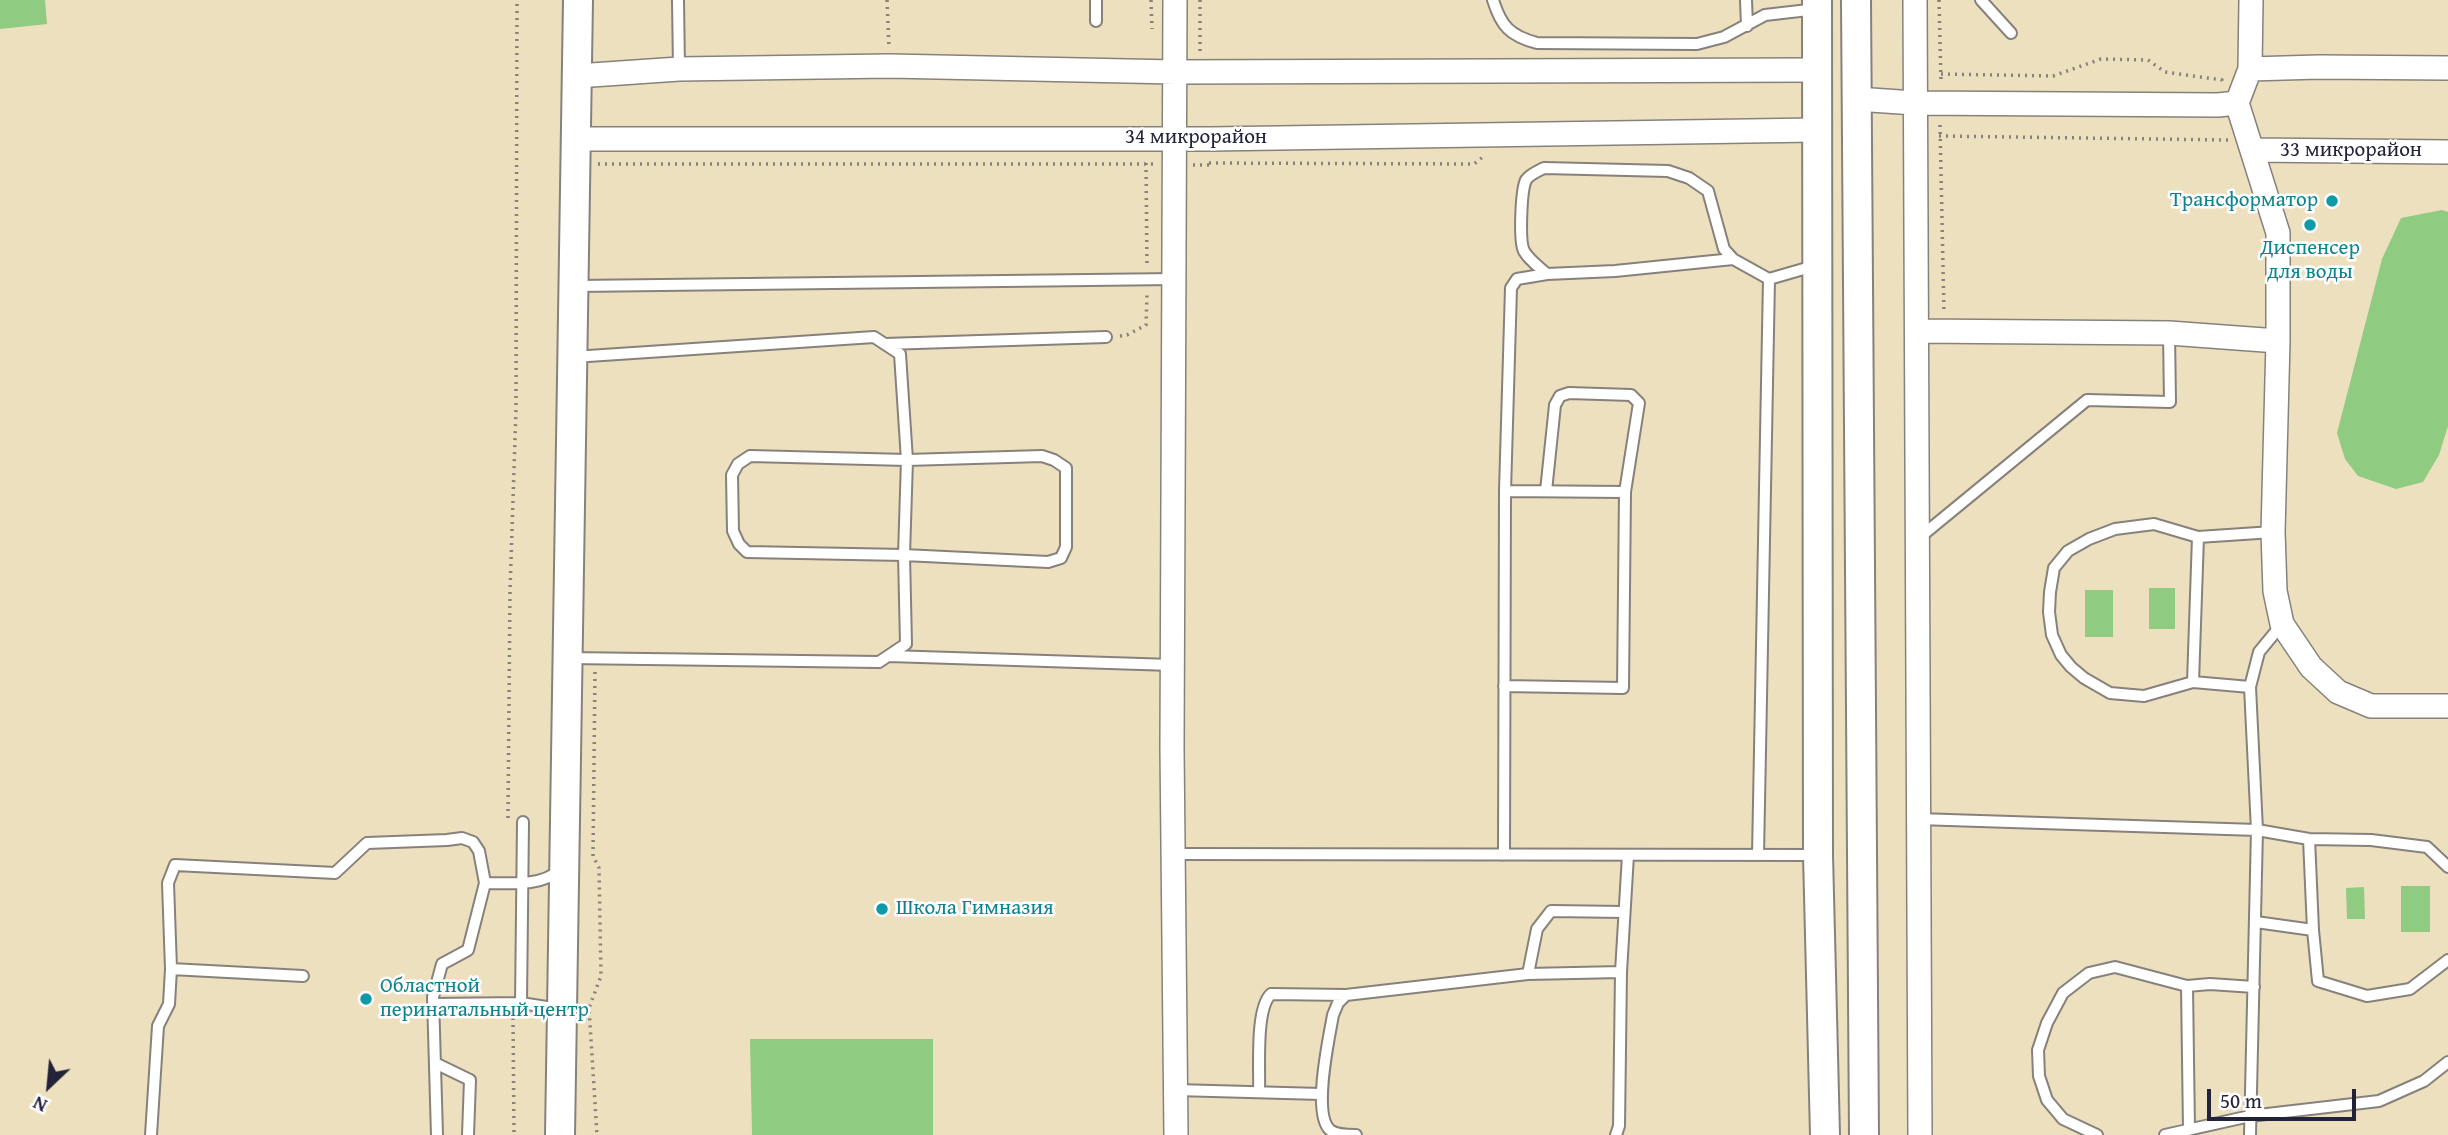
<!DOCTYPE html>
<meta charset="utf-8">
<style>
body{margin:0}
#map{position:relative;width:2448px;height:1135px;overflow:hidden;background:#ece0be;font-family:"Gentium Book Plus",serif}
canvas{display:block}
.north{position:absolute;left:14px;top:1051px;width:70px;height:70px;-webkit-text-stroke:5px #fff;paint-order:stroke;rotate:206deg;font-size:19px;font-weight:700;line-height:28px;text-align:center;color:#22223b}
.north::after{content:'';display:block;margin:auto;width:24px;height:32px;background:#22223b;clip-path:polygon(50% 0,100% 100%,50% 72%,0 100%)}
.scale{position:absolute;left:2207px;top:1089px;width:149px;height:32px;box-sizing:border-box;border:4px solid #22223b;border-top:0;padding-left:9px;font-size:21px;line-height:24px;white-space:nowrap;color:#22223b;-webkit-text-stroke:5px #fff;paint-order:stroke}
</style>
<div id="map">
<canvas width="2448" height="1135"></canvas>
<div class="north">N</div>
<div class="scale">50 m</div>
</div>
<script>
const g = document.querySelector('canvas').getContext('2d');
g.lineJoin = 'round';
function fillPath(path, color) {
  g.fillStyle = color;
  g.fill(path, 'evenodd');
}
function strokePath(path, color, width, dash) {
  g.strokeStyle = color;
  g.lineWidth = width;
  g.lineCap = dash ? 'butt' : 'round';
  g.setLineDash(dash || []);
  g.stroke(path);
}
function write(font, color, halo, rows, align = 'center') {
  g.font = font + ' "Gentium Book Plus",serif';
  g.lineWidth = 5;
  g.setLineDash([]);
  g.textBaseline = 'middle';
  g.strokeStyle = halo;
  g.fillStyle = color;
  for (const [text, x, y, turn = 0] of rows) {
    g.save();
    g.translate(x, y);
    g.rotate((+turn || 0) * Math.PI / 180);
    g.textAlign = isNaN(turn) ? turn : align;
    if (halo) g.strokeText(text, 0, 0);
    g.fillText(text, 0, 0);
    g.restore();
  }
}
fillPath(new Path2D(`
 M0,0H45L47,24L0,29Z
 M2442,210L2448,212V426L2439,455L2423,482L2396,489L2358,476L2345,459L2337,433L2382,259L2401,218Z
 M2149,588H2175V629H2149Z
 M2085,590H2113V637H2085Z
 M2401,886H2430V932H2401Z
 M2364,887L2365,919H2347L2346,888Z
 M750,1039H933V1135H752Z`), '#8fcb81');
const service = new Path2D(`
 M678,0L679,69
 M1096,0V21
 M1493,0C1501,26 1510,36 1537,43L1697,44L1724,37L1765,15L1817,9
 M1746,0L1747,26
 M1981,0L2011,33
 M1547,274C1539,267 1529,260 1524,251C1519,242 1521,190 1526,180C1530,174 1538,171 1544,168L1668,171L1689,178L1708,191L1724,249L1733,259L1769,279
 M576,286L1175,279
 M885,344L1106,337
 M750,456L907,460L1042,456L1054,460L1066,468V547L1061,558L1048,562L904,555L747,552L739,544L733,531L732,475L738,464Z
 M1546,491L1555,405L1560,396L1569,393L1631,395L1639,403L1625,492
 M1919,538L2087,400L2170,402L2169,333
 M2282,624L2259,652L2250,687L2257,830L2309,839L2371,840L2427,847L2448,867
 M889,656L1172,665
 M568,658L879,662L906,644L904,555L907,460L900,354L874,337L573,357
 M2193,682L2198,537
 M1504,686L1623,688L1625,492L1505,491
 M2250,687L2193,682L2144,696L2110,693L2084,678L2071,667L2061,655L2052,635L2049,612L2050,592L2054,568L2068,551L2089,539L2115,529L2154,524L2198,537L2273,532
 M1918,819L2257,830L2250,1135
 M2309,839L2313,930
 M1173,854L1818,855
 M1504,855L1505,491L1511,288L1517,279L1547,274L1615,271L1733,259
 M1758,855L1769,279L1814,266
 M2256,922L2313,930L2318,981L2367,996L2410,989L2448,960
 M171,969L303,976
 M1621,972L1628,855
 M1528,974L1537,929L1551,911L1624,912
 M2187,986L2189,1130
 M521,1003L523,822
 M433,1004L521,1003L559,1009
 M435,1063L470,1080L468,1135
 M1176,1090L1321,1094
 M1259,1092C1260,1069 1255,1009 1271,994L1346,995
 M151,1135L158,1026L169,1004L171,969L168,883L175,865L335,873L367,843L447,840L462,838L473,842L479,851L485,883
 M437,1135L433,997L442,964L468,950L485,883C510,883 540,887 560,870
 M1356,1135C1348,1135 1336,1135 1330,1130C1312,1114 1329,1038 1333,1015L1338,1003L1346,995L1528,974L1621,972L1619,1126L1616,1135
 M2097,1135L2063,1119L2047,1100L2039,1076L2038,1050L2047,1023L2063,993L2089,973L2115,967L2187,986L2210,984L2254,987
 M2165,1135L2250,1116L2379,1101L2424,1081L2448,1062`);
const minor = new Path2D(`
 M1175,0L1172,748L1176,1135
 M1915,0L1920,1135
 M2251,0L2250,69L2237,103L2278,233V341L2273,532L2275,591L2282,624L2311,667L2338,692L2371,706H2448
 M2250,69L2319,67L2448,68
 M577,76L679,69L890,66L1175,72L1816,70
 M1856,99L1915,103L2218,105L2237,103
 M576,139H1211L1815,130
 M2253,150L2448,152
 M1917,331L2169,333L2278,341`);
const tertiary = new Path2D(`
 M1817,0L1818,855L1825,1135
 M1856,0L1864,1135
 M560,1135L578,0`);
strokePath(service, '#87817c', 14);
strokePath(minor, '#87817c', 26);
strokePath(tertiary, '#87817c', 32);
strokePath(new Path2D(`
 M887,0L889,47
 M1151,0L1152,29
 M1200,0V52
 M1939,0L1941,82
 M1941,74L2053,76L2101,59L2148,60L2165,72L2222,80V83
 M1940,125L1944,313
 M1939,136L2228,140
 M1146,163L1147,266
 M1209,163L1474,164L1484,156
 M598,164H1154
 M1193,165H1209
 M1120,336L1127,335L1146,325L1147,295
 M595,672L593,856L599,868L601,976L589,1008L597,1135
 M508,818L510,591L516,409L517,0
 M513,1018L514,1135`), '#87817c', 3.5, [2, 5]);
strokePath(service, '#fff', 10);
strokePath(minor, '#fff', 23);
strokePath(tertiary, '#fff', 28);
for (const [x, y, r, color] of [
 [2332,201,7,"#0f9aa8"],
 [2310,225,7,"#0f9aa8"],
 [882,909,7,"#0f9aa8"],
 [366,999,7,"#0f9aa8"]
]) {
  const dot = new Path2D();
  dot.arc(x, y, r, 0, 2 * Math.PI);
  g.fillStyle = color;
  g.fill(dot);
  strokePath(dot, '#fff', 2.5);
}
write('21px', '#22223b', '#fff', [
 ["34 микрорайон",1196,138],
 ["33 микрорайон",2351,151]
]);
write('21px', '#0d838f', '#fff', [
 ["Трансформатор",2318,201,"right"],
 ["Диспенсер",2310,249,"center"],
 ["для воды",2310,273,"center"],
 ["Школа Гимназия",896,909],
 ["Областной",380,987],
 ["перинатальный центр",380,1011]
], 'left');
</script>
